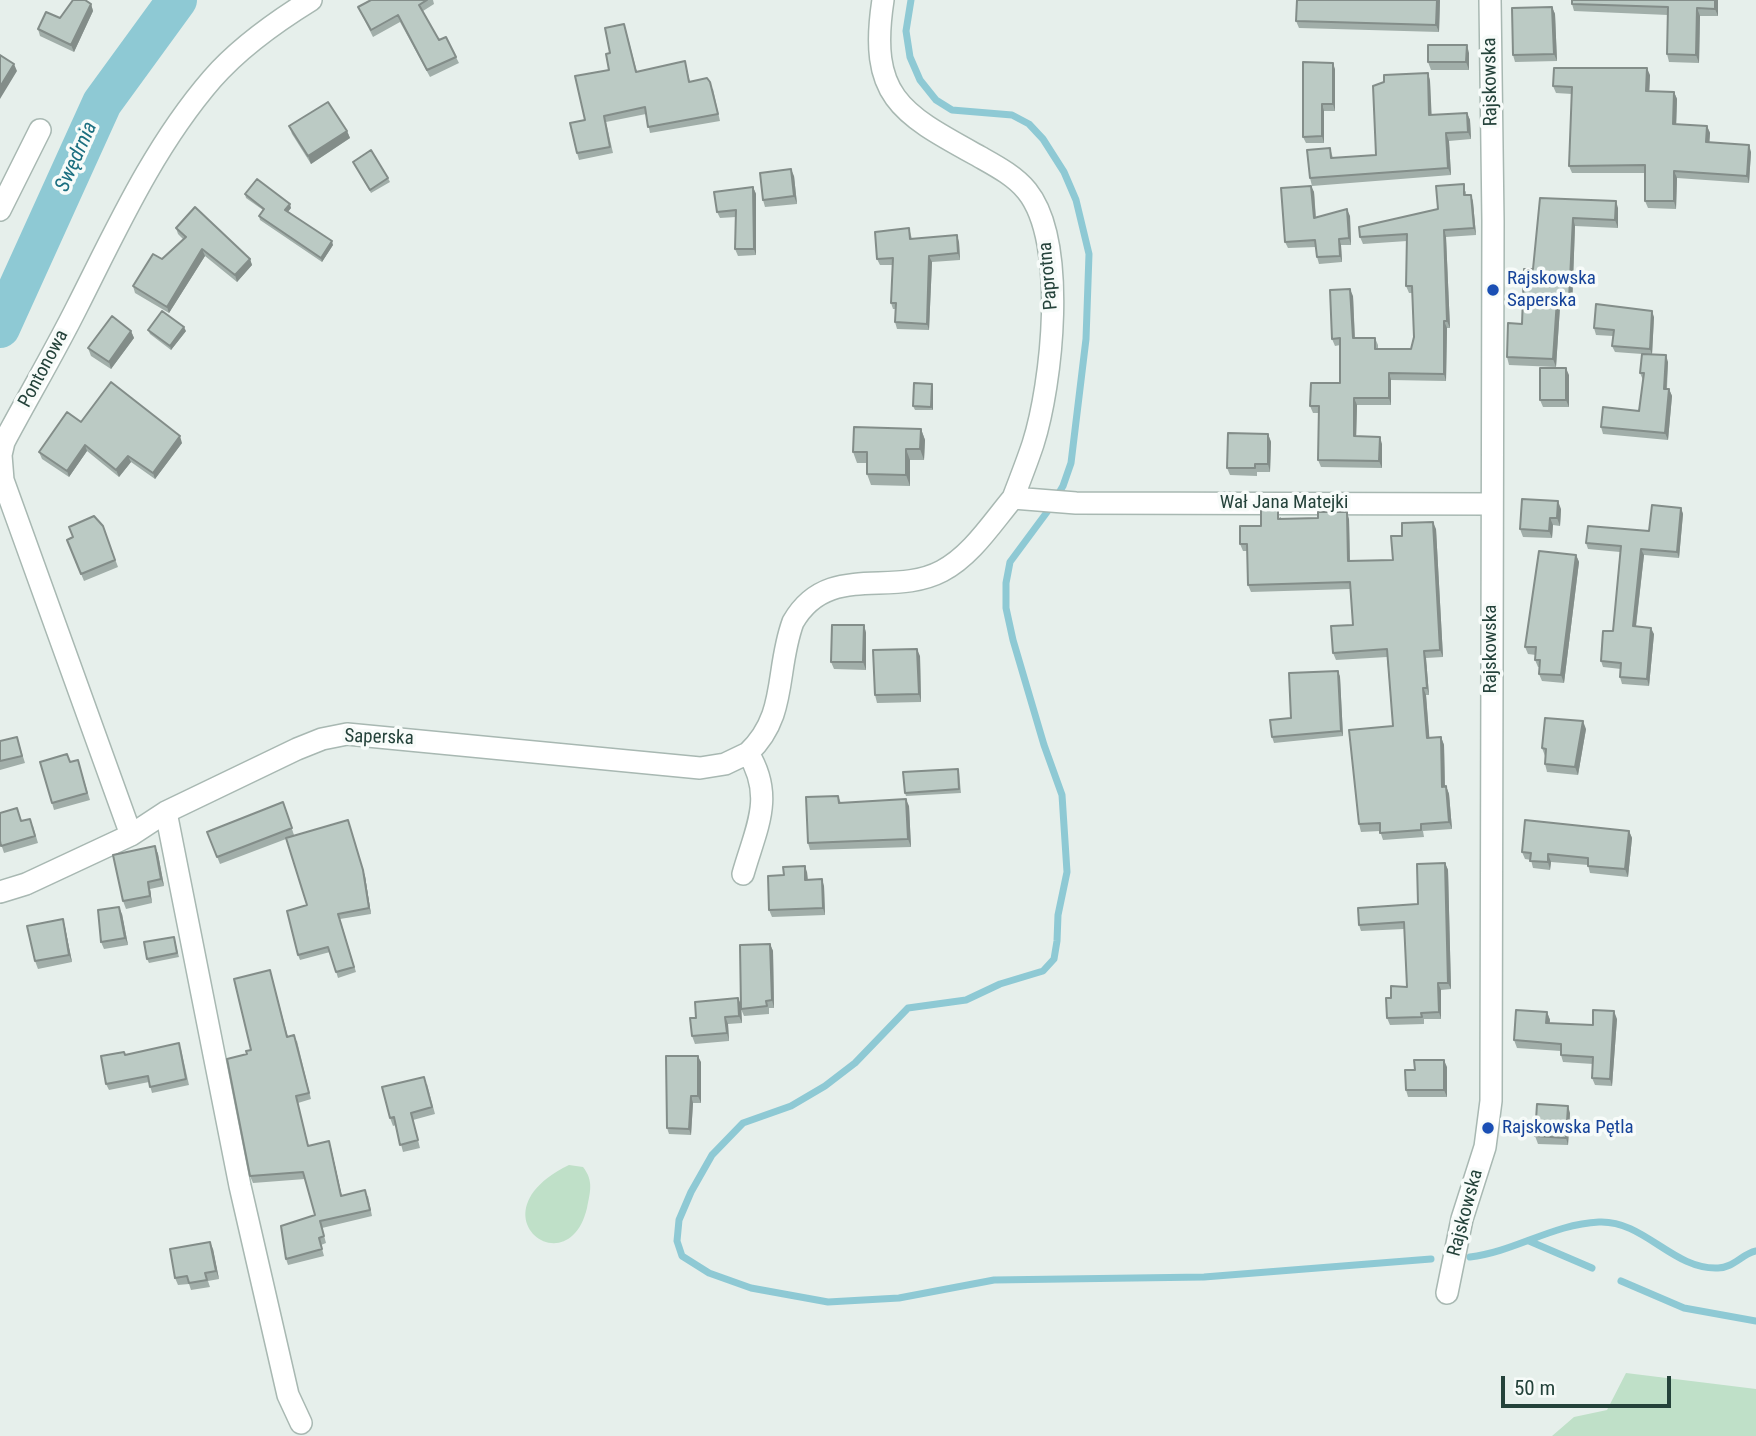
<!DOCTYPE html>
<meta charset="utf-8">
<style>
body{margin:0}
#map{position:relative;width:1756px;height:1436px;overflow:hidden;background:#e6efeb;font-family:"Roboto Condensed",sans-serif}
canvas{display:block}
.scale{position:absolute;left:1501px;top:1376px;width:170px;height:32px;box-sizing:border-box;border:4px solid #24423a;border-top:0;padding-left:9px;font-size:21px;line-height:24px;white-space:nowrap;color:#24423a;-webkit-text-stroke:5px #f7fbf9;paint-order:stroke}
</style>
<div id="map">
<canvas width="1756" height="1436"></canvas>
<div class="scale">50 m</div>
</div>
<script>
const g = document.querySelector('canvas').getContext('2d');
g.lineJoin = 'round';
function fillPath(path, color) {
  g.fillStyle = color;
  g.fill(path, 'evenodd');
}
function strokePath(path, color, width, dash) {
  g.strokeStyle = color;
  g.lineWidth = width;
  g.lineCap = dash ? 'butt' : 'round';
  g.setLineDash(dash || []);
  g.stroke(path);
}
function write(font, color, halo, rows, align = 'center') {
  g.font = font + ' "Roboto Condensed",sans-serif';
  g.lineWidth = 7;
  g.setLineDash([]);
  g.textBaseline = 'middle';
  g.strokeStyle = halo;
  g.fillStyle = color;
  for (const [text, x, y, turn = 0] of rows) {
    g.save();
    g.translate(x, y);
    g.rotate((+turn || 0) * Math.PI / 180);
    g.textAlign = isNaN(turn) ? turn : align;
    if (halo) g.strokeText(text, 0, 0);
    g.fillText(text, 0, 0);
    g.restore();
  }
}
fillPath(new Path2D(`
 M569,1165L583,1167C594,1181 590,1192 587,1208C568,1288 470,1213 569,1165Z
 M1626,1373L1756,1389V1436H1552L1574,1417L1607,1410Z`), '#bfe0c8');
strokePath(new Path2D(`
 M911,0L906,31L910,57L920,80L936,100L952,110L1012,115L1029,124L1043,139L1064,172L1076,200L1089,254L1086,339L1071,463L1063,486L1050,508L1010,562L1006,583V608L1013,640L1044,745L1062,795L1067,872L1058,915L1057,941L1054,959L1043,971L1000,984L966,1000L908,1008L855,1063L825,1086L791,1106L743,1123L712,1155L691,1192L679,1220L677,1241L682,1256L709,1273L751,1288L828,1302L899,1298L994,1280L1204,1277L1431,1259
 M1529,1241L1592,1268
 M1470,1257C1514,1252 1553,1224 1599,1222C1644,1220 1673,1270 1718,1268C1733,1268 1742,1254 1756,1251
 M1621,1281L1684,1308L1756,1321`), '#8ec9d4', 7);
strokePath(new Path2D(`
 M0,328L102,103L177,0`), '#8ec9d4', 40);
const minor = new Path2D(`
 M883,0C868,98 902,114 980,157C996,166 1015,176 1027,191C1068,242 1052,384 1033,444C1027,462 1020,480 1013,498
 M0,210L40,130
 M166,812L240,1186L288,1395L301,1423
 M131,835L3,480L1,455L4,442C28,397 54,353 77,307C117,228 154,146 212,79C238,49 277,21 311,0
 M743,874C756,828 775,797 748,753C788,715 775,671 793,622C828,561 891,598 942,571C971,556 992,523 1013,498L1076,503L1491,504
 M0,892L26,884L131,835L166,812L297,749L322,739L347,734L700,768L725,764L748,753
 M1447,1293L1462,1219L1485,1147L1491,1101L1493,221L1490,0`);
strokePath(minor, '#a8b8b2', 24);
strokePath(minor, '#fff', 21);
fillPath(new Path2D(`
 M371,0H433L434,4L423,11L439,40L456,57L459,63L430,77L400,22L373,37L358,7Z
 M1297,0H1440L1439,32L1299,28L1296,21Z
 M1718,0V16H1700L1699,63L1669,62L1667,54L1668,15L1574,11L1572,4Z
 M91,4L93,11L74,52L40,36L38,29Z
 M1552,7L1555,14L1557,61L1515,62L1513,55Z
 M626,30L637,72L685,61L690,82L713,89L720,121L650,133L646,114L606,122L613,153L579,160L577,153L585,120L609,70L610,53Z
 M1469,53V70H1431L1428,62Z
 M1335,69V111H1324V143H1306L1303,137Z
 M1428,73L1430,81L1431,115L1467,113L1470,120L1471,139L1449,141L1451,175L1312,186L1310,178L1330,148L1333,158L1376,155Z
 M1650,75L1649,91L1674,92L1677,99L1676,124L1707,126L1710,133L1709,142L1751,152L1749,183L1677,178L1676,209L1648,208L1645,201V173H1572L1569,166L1572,94L1556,93L1553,86Z
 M289,126L347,131L350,138L311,164L292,134Z
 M353,162L388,178L390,182L371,193Z
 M794,176L797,204L765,207L763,200Z
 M1311,186L1314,192L1316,217L1350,216L1351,245H1341L1342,262L1319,264L1317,257L1316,247L1288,248L1285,242Z
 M753,187L756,194V255L738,256L735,249L736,217L720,218L717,212Z
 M1466,191V195H1471L1473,202L1476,235L1446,237L1450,328H1447L1446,381L1391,380V405H1357L1356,436L1382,444V468L1321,467L1318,460L1319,413H1313L1310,406L1340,383V345L1335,346L1332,339L1353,296L1355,338H1375L1378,345V349H1411L1414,337L1412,293H1409L1406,286L1407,241L1363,244L1360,237L1438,209Z
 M245,194L291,208L288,212L333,245L322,262L260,220L259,216L263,210L246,198Z
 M1540,198L1618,208V228L1575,226L1572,308L1560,307L1556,367L1509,365L1507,357L1522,324L1533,269Z
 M176,228L250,259L252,265L237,282L205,256L169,313L135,293L133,286L183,239L178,234Z
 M909,228L912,239L959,242L960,260L932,262L929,330L897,329L895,322L896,309H893L891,303L893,265H880L877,259Z
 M1654,317L1652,354L1668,362L1667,389H1669L1672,396L1668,440L1603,434L1601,427L1639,411L1643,380L1640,373L1642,354L1615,352L1612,346L1613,336L1596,335L1594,328Z
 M148,330L186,331L171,350L150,334Z
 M131,331L134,338L111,369L91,356L88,348Z
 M1569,375V407H1543L1540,400Z
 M932,384L933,387V410H915L913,406Z
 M81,422L182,443L155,479L131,462L119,477L87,451L69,477L42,459L39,452Z
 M921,429L925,440L924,460H910V486L871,485L867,474V463H857L853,452Z
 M1268,434L1271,442L1270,472H1257V476L1230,475L1227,468Z
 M1681,508L1683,514L1679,558L1644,555L1636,627L1654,634L1649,686L1622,684L1620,677L1621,669L1603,667L1601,661L1613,631L1620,552L1588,549L1586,543L1649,531Z
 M1561,509L1560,526L1553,525L1552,538L1523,537L1520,529Z
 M1281,517V519H1349L1350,561L1393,560L1402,536L1436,529L1443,657L1426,658L1429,695H1426L1429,738L1441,737L1444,745L1445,786H1446L1449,794L1452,829L1423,831L1424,837L1383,840L1380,831L1361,832L1359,824L1393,726L1387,657L1336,660L1333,653L1353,625L1350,589L1251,592L1248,585L1247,551H1243L1240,544L1261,526Z
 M103,526L118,567L84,581L67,540Z
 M1576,555L1579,562L1564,683L1542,681L1539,674V667H1538L1535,660L1536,655L1528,654L1525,647Z
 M864,625L866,633V670L834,669L831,662Z
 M920,656L921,702L877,703L875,695Z
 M1338,671L1340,677L1343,736L1274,743L1272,737Z
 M1586,729L1578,775L1547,772L1545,764V756L1542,748Z
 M17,737L25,763L0,770V741Z
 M78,760L90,800L54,810L52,803L70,762Z
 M959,772L961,793L906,796L905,793Z
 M838,796L841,803L909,806L911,847L810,850L808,843Z
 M283,802L294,835L365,876L371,914L340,919L356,972L338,978L330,952L300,960L298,955L307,905L286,839L220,864L207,832Z
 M33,826L38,843L4,853L0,841Z
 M1629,831L1632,838L1628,877L1590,873L1588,865L1551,862L1550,870L1533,868L1531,860L1525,859L1522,852Z
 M155,846L158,854L164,886L150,889L152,903L126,909L123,901Z
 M1445,863L1448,870L1451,989L1441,990V1019H1424V1024L1390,1025L1387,1018L1391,998L1407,987L1404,929L1361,931L1359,925L1418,904Z
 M807,872L808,880L824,886L825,915L772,917L769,910L784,875Z
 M122,914L128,945L104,949L101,942Z
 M63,919L65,927L72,962L38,969L35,961Z
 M174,937L179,957L149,963L147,959Z
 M770,944L773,951L774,1008H769V1014L744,1016L741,1009Z
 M270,970L288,1037L297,1041L311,1099L298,1103L308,1146L331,1148L342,1196H368L372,1216L322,1228L326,1243L321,1245L324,1256L288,1265L286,1259L315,1215L305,1179L253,1183L250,1176L247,1054L251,1050Z
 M738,998L741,1005L742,1023L728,1024L729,1041L695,1044L692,1036L696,1018Z
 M1547,1012L1550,1020L1549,1023L1593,1025L1617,1019L1612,1086L1595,1085L1592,1078L1593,1064L1563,1062L1561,1055V1051L1517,1048L1514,1040Z
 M181,1049L189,1085L152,1093L149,1082L109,1090L106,1084L125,1055Z
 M701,1062V1103H693L691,1135L669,1134L667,1128Z
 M1447,1067V1097H1408L1406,1090L1415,1070Z
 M427,1084L435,1114L413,1120L420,1148L403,1152L396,1125L393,1126L390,1118Z
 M1570,1113L1568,1145L1538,1144L1535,1136Z
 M213,1249L219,1279L208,1281L210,1287L191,1290L189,1284L178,1285L175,1278Z`), '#a1aea9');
fillPath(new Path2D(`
 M1437,0H1440L1439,32L1436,25Z
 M1715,0H1718V16L1715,9Z
 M91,4L93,11L74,52L71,45Z
 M1552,7L1555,14L1557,61L1554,54Z
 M1697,8L1700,16L1699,63L1696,55Z
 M1467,45L1469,53V70L1466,62Z
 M1333,63L1335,69V111L1333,104Z
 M14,64L17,71L0,99V87Z
 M1647,68L1650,75L1649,98L1646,91Z
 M1428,73L1430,81L1432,122L1429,115Z
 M1674,92L1677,99L1676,131L1673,124Z
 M1322,104L1324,111V143L1322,136Z
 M1467,113L1470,120L1471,139L1468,132Z
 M1707,126L1710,133L1709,149L1706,142Z
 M347,131L350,138L311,164L308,156Z
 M1446,133L1449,141L1451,175L1448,168Z
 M1749,145L1751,152L1749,183L1747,176Z
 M791,169L794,176L797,204L794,196Z
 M1674,171L1677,178L1676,209L1674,201Z
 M1311,186L1314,192L1316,224L1314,218Z
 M753,187L756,194V255L754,249Z
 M1471,195L1473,202L1476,235L1474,228Z
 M1616,201L1618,208V228L1615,220Z
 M290,204L291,208L286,214L285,210Z
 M1347,209L1350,216L1351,245L1349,238Z
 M1573,218L1575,226L1572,308L1569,300Z
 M1444,230L1446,237L1450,328L1447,321Z
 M957,235L959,242L960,260L958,253Z
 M1339,239L1341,245L1342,262L1340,256Z
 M332,241L333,245L322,262L321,258Z
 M202,249L205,256L169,313L167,307Z
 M929,256L932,262L929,330L927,324Z
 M250,259L252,265L237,282L235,275Z
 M1350,289L1353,296L1355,345L1353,338Z
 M1557,300L1560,307L1556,367L1553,359Z
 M1652,311L1654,317L1652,355L1650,349Z
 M1444,321L1447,328L1446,381L1444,374Z
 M184,327L186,331L171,350L170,346Z
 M131,331L134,338L111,369L109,362Z
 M1666,355L1668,362L1666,395L1664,389Z
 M1566,368L1569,375V407L1566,400Z
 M1389,373L1391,380V405L1389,398Z
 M932,384L933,387V410L931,407Z
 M1669,389L1672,396L1668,440L1665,433Z
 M1354,398L1357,405L1356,443L1354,436Z
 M921,429L925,440L924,460L920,449Z
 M1268,434L1271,442L1270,472L1268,464Z
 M180,436L182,443L155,479L153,473Z
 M1380,437L1382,444V468L1379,461Z
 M85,445L87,451L69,477L67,471Z
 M906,449L910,460V486L906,475Z
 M128,456L131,462L119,477L116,470Z
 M1558,501L1561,509L1560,526L1557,518Z
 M1681,508L1683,514L1679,558L1677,552Z
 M1347,512L1349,519L1350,568L1348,561Z
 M1550,518L1553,525L1552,538L1549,531Z
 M1433,522L1436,529L1443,657L1440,650Z
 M1641,549L1644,555L1635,633L1633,626Z
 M1576,555L1579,562L1564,683L1561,675Z
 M864,625L866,633V670L863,662Z
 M1651,628L1654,634L1649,686L1647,679Z
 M917,649L920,656L921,702L919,694Z
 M1424,651L1426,658L1429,695L1427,688Z
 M1338,671L1340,677L1343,736L1341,731Z
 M1423,688L1426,695L1430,745L1427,738Z
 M1583,721L1586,729L1578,775L1575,767Z
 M1441,737L1444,745L1445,794L1442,787Z
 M1446,786L1449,794L1452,829L1449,822Z
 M906,799L909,806L911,847L908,839Z
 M348,820L365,876L371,914L369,908Z
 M1629,831L1632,838L1628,877L1625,869Z
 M155,846L158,854L164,886L161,879Z
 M1548,854L1551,862L1550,870L1548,862Z
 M1445,863L1448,870L1451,989L1448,983Z
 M805,866L807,872L808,886L805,880Z
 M822,879L824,886L825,915L823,908Z
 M148,882L150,889L152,903L150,896Z
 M119,907L122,914L128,945L125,938Z
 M63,919L65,927L72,962L69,955Z
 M770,944L773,951L774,1008L772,1000Z
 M1438,983L1441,990V1019L1439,1012Z
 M738,998L741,1005L742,1023L739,1016Z
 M1614,1011L1617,1019L1612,1086L1610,1079Z
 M1547,1012L1550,1020L1549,1031L1546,1023Z
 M725,1017L728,1024L729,1041L727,1033Z
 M698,1056L701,1062V1103L698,1096Z
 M1444,1060L1447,1067V1097L1444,1090Z
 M691,1096L693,1103L691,1135L689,1129Z
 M1568,1106L1570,1113L1568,1145L1566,1138Z
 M329,1141L331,1148L343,1202L341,1196Z
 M210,1242L213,1249L219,1279L216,1271Z`), '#838d89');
const building = new Path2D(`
 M73,0H85L91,4L71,45L38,29L46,12L60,18Z
 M371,0H427L419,5L439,40L446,37L456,57L427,70L398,15L371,30L358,7Z
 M1297,0H1437L1436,25L1296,21Z
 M1572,0H1715V9L1697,8L1696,55L1667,54L1668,7L1572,4Z
 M1552,7L1554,54L1513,55L1512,8Z
 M624,24L636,72L685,61L689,82L707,78L710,82L718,114L648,127L645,107L604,116L610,147L577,153L570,123L585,120L575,76L609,70L606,54L610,53L605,28Z
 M1428,45H1467L1466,62H1428Z
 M0,55L14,64L0,87Z
 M1303,62L1333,63V104H1322V136L1303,137Z
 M1554,68H1647L1646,91L1674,92L1673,124L1707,126L1706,142L1749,145L1747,176L1674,171V201H1645V165L1569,166L1572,87L1553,86Z
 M1428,73L1429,115L1467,113L1468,132L1446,133L1448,168L1310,178L1307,150L1330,148L1331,158L1376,155L1373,86L1384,82V75Z
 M328,102L347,131L308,156L289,126Z
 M371,150L388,178L370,190L353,162Z
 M791,169L794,196L763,200L760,173Z
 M257,179L290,204L285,210L332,241L321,258L259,216L264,209L245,194Z
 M1464,184V195H1471L1474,228L1444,230L1447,321H1444V374L1389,373V398H1354V436L1380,437L1379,461L1318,460L1319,406H1310L1311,383H1340V338L1332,339L1330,290L1350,289L1353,338H1375V349H1411L1414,337L1412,286H1406L1407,234L1360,237L1359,227L1438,209L1436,186Z
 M1311,186L1314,218L1347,209L1349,238L1339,239L1340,256L1317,257L1315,240L1285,242L1281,188Z
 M753,187L754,249H735L736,210L717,212L714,192Z
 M1540,198L1616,201L1615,220L1573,218L1569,300H1557L1553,359L1507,357L1508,323L1522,324L1524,269H1533Z
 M195,207L250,259L235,275L202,249L167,307L133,286L153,254L162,259L186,237L176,228Z
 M909,228L910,239L957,235L958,253L929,256L927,324L895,322L896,303H891L893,258L877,259L875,232Z
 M1596,304L1652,311L1650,349L1612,346L1614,330L1594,328Z
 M162,311L184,327L170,346L148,330Z
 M112,316L131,331L109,362L88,348Z
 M1642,354L1666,355L1664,389H1669L1665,433L1601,427L1603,407L1639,411L1644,373H1640Z
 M1540,368H1566V400H1540Z
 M111,382L180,436L153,473L128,456L116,470L85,445L67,471L39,452L67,412L81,422Z
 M914,383L932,384L931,407L913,406Z
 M854,427L921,429L920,449H906V475L867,474V452H853Z
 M1228,433L1268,434V464H1255V468H1227Z
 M1522,499L1558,501L1557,518H1550L1549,531L1520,529Z
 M1652,505L1681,508L1677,552L1641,549L1633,626L1651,628L1647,679L1620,677L1621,663L1601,661L1603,631H1613L1621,546L1586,543L1588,526L1649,531Z
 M1261,509H1278V519L1318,518V512H1347L1348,561L1393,560L1391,536H1402V523L1433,522L1440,650L1424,651L1427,688H1423L1427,738L1441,737L1442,787L1446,786L1449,822L1421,824V830L1380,833V823L1359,824L1349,730L1393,726L1387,649L1333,653L1331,626L1353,625L1350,582L1248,585L1247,544H1240V526H1261Z
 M94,516L103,526L115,560L81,574L67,540L73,537L69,527Z
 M1539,551L1576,555L1561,675L1539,674L1540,660H1535L1536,647H1525Z
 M832,625H864L863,662H831Z
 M917,649L919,694L875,695L873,650Z
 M1338,671L1341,731L1272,737L1270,720L1291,718L1289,673Z
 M1545,718L1583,721L1575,767L1545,764L1546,749L1542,748Z
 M17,737L22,756L0,761V741Z
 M67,754L70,762L78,760L87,793L52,803L40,762Z
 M958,769L959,789L905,793L903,772Z
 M838,796L839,803L906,799L908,839L808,843L806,797Z
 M283,802L292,828L217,857L207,832Z
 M17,808L21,821L30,819L35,836L1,846L0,841V813Z
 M348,820L363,870L369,908L338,914L354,967L336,972L328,947L298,955L287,911L307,905L286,838Z
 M1525,820L1629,831L1625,869L1588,866V858L1548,854V862L1530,861L1531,853L1522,852Z
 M155,846L161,879L148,882L150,896L123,901L113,855Z
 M1445,863L1448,983H1438L1439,1012L1421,1013L1422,1017L1387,1018L1386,998H1391V986L1407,987L1404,922L1359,925L1358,908L1418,904L1417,864Z
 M805,866V880L822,879L823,908L769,910L768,876L784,875L783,867Z
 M119,907L125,938L101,942L98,910Z
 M63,919L69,955L35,961L27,926Z
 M174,937L177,953L147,959L144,942Z
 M770,944L772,1000L766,1001L767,1006L741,1009L740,945Z
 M270,970L287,1037L294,1035L309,1093L296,1096L308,1146L329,1141L341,1196L365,1190L370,1210L320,1221L324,1236L319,1238L322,1249L286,1259L281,1226L315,1215L303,1172L250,1176L227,1059L247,1054L246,1051L251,1050L234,979Z
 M738,998L739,1016L725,1017L727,1033L692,1036L690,1018H696L695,1002Z
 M1516,1010L1547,1012L1546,1023L1593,1025V1010L1614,1011L1610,1079L1592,1078L1593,1057L1561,1055V1044L1514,1040Z
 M179,1043L186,1079L150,1087L148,1076L106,1084L101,1056L124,1052L125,1055Z
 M666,1056H698V1096H691L689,1129L667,1128Z
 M1414,1060H1444V1090H1406L1405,1070H1415Z
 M424,1077L432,1107L411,1113L418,1140L400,1145L394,1117L390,1118L382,1087Z
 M1537,1104L1568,1106L1566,1138L1535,1136Z
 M210,1242L216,1271L205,1273L207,1280L189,1283L187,1276L175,1278L170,1249Z`);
fillPath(building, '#bbcac4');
strokePath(building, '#838d89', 2);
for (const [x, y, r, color] of [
 [1493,290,7,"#1a4fb4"],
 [1488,1128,7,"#1a4fb4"]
]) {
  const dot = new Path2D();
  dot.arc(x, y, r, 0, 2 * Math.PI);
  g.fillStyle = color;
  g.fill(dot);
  strokePath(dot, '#f7fbf9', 2.5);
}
write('19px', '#24423a', '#f7fbf9', [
 ["Rajskowska",1491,82,-91],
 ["Paprotna",1049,276,-95],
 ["Pontonowa",44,369,-62],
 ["Wał Jana Matejki",1284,503],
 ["Rajskowska",1491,649,-90],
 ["Saperska",379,738,2],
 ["Rajskowska",1466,1213,-75]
]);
write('19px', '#164399', '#f7fbf9', [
 ["Rajskowska",1507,279],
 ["Saperska",1507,301],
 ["Rajskowska Pętla",1502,1128]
], 'left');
write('italic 21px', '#1c6f80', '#f7fbf9', [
 ["Swędrnia",77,157,-66]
]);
</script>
